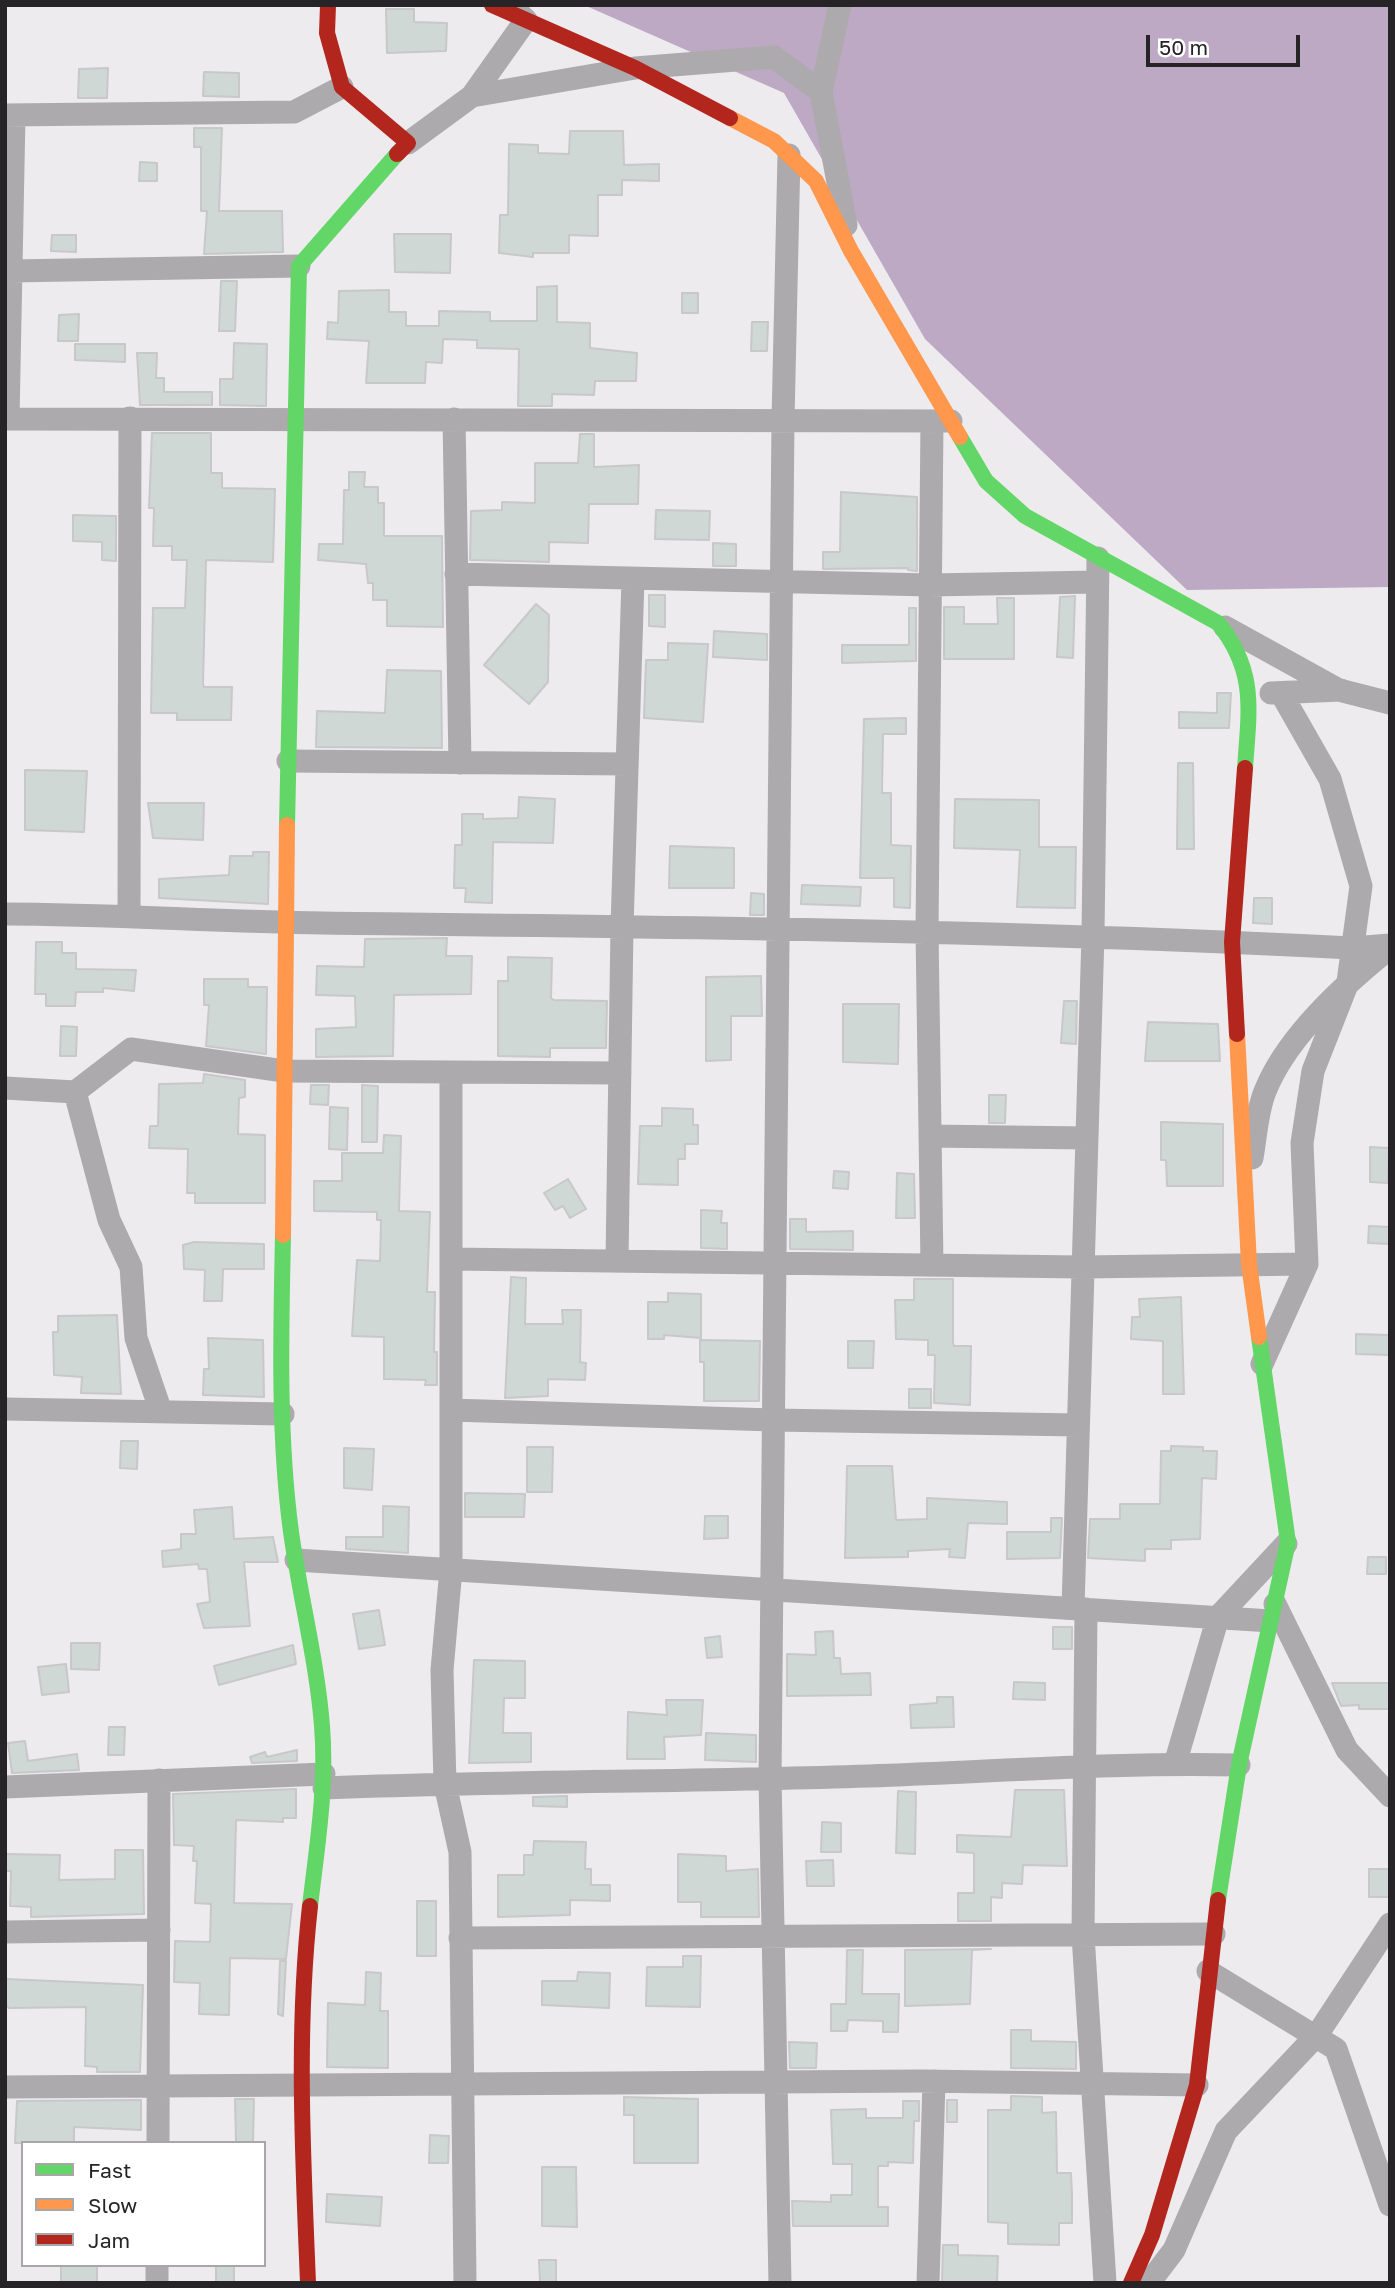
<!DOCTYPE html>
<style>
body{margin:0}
#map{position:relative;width:1395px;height:2288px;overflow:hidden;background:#edebee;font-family:"Golos Text",sans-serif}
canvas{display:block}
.frame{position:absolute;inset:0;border:7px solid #262426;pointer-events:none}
.legend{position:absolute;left:21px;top:2141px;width:245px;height:126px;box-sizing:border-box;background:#fff;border:2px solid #a8a7a8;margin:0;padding:9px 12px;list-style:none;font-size:21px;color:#262426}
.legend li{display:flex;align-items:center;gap:14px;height:35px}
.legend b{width:35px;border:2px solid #a8a7a8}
.scale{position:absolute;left:1146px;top:35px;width:154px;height:32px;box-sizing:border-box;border:4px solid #262426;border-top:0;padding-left:9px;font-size:21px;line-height:24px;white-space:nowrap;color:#262426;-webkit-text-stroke:5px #fff;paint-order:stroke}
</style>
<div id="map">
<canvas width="1395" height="2288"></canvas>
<div class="frame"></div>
<ul class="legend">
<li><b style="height:9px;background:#63d668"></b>Fast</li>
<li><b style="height:9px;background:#ff974d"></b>Slow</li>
<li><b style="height:9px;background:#b3261e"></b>Jam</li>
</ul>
<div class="scale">50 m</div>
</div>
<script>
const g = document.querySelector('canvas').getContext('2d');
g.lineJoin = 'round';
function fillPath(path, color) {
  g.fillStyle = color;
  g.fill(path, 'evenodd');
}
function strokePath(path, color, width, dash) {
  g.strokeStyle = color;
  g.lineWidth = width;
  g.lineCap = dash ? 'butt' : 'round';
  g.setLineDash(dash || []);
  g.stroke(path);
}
fillPath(new Path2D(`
 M584,5H1390V587L1187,590L925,339L784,93Z`), '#bda9c4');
const building = new Path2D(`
 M386,9H414V22L447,23L446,51L387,53Z
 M108,68L107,98H78L79,69Z
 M204,72L239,73V97L203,96Z
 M194,128H222L219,211H282L283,252L204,254L207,211H201V147H194Z
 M570,131H623L624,165L659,164V181L622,180V195H598V236L569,235V253H533V257L499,253L500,215H508L509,144L538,145V153L569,154Z
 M140,162L157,163V181H139Z
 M394,234H451L450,273L395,272Z
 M52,235H76V252L51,251Z
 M221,281H237L235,331H219Z
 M557,286V322L590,323V348L637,353L636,381H595L594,395L552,394V406H518L519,349L477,348V340L443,339L442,363L426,362L425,383H366L369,341L327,339L328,322L338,323L339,291L389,290V312H406V326H439V311L490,312V321H537V287Z
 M682,293H698V313H682Z
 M79,314L78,341H58L59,315Z
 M752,322H768L767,351H751Z
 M234,343L267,344L266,406L220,405V379H233Z
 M75,344H125V362L75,360Z
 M137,353H157L156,378H164V392H212V405H140Z
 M152,433H211V473H222V488L275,489L273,562L206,560L203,684L204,687H232L231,720H177V713H151L153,608H185L187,560H172V546H153L154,508H149Z
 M580,434H594V467L639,465L638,504H589L588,543L549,542V562L470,560L471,511L502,510V502L535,503V463H578Z
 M349,472H365L364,487H378V503H384V536H442L443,627L387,626V600H373V583H368L366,564L318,560L319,544H343L344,490H349Z
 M841,492L917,497V571L908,570V568L823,569V552H840Z
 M656,510L710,511L709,540L655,539Z
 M73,515L116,516V561L102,560V542L73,541Z
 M713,543L736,544V566H713Z
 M649,595H665V627L649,626Z
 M1075,596L1073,658L1057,657L1060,597Z
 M997,598H1014V659H944V607H964V624H998Z
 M536,604L549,615L548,682L529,704L484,665Z
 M909,608H916V661L842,663V645H909Z
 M714,631L767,634V660L713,657Z
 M668,643L708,644L703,722L644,718L646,660H668Z
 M387,670L441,671L442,748L316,747L317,711L385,713Z
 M1217,693H1231L1229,728H1179V712L1217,713Z
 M906,718V734H883L882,793H891V845L911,846L910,908L894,907V878H860L864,719Z
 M1178,763H1193L1194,849H1177Z
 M25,770L87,771L84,832L25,830Z
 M519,797L555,799L553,843L493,842L492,903L465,902L466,888H454L455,845H462V814H483V819L518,818Z
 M955,799L1039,800V847H1076L1075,908L1017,907L1020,850L954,848Z
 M148,803H204L203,840L153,838Z
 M670,846L734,848V888H669Z
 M253,852H269L268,904L159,898V879L229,875L230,856H253Z
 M802,885L861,887L860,906L801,904Z
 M751,893L764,894V915H750Z
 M1254,898H1272V924L1253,923Z
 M447,938L446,956H472L471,994L394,995L393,1056L316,1057V1029L356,1027L355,996L316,995L317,966L364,967L365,939Z
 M36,942H62V953H76V969L136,970L134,991L103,988V992H76L75,1006H46V994H35Z
 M508,957L552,958L551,998L554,1000L607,1001L606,1048H550V1057L498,1056V981H508Z
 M761,976L762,1016H731V1060L706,1061V977Z
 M204,979H248V987H267L266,1054L206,1046L209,1005H204Z
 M1064,1001H1077L1076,1044L1061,1043Z
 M843,1004H899L898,1064L843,1062Z
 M1148,1022L1218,1024L1220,1061H1145Z
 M61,1026L77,1027L76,1056H60Z
 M204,1074L245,1080V1097L239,1098L238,1134L265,1135V1203H195V1193H187L188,1149L149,1148L150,1126H158L159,1084L203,1083Z
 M311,1085H329L328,1105L310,1104Z
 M362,1085L378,1086L377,1142H362Z
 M989,1095H1006L1005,1123H989Z
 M330,1107L348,1108L347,1150L329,1149Z
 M662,1108L693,1109V1125H698V1144H685V1159H678V1185L638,1184L640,1126H662Z
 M1161,1122L1223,1124V1186H1167L1166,1160H1161Z
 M384,1135L401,1136L399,1211L430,1212L427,1292H435L434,1352H437V1385H425L426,1380L384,1379V1337L352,1336L357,1260L380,1261L381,1220H377V1212L314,1211V1181H342V1153H383Z
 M1370,1147L1389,1148L1388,1183L1370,1182Z
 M834,1171L849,1172L848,1189L833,1188Z
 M897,1173L914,1174L915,1218H896Z
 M568,1179L586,1209L570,1218L563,1206L555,1210L544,1193Z
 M701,1210L722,1211L721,1223H727V1249L701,1248Z
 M790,1219H806V1232L853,1231V1250L790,1249Z
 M1369,1226L1390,1227V1244L1368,1243Z
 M194,1242L264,1244V1269H223L222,1301H204L205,1270L184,1269L183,1245Z
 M511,1277L526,1278L525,1324H563L562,1310H581L580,1362L586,1363L585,1380L548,1379V1396L505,1398Z
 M914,1279H953V1343L954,1346H971L970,1405L934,1403L935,1355H928V1340L896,1339L895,1300H914Z
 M668,1293L701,1294V1338L664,1335V1339H648V1302H668Z
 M1181,1297L1184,1394H1163V1341L1131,1339L1132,1317H1140L1139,1299Z
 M117,1315L121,1394L81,1393L82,1377L54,1375L53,1332H58V1316Z
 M1356,1334L1390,1335V1355L1356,1354Z
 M208,1338L263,1340L264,1397L203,1395L204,1369H209Z
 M700,1340L760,1341L759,1401H704V1362H700Z
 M848,1341H874L873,1368H848Z
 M909,1389H931V1408H909Z
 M121,1441H138L137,1469L120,1468Z
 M1171,1446L1203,1447V1451H1217L1216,1479L1202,1478L1200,1539L1171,1540V1549H1145V1561L1088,1558L1090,1519H1120V1504H1160L1161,1451H1171Z
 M527,1447H553L552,1492H527Z
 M344,1448L374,1449L372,1490L344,1488Z
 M847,1466H892L896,1520L927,1519V1498L1007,1502V1524L968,1523L965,1558L949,1557L950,1549L908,1551V1557L845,1558Z
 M465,1493L525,1494L524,1517H465Z
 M383,1506L409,1507L408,1553L346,1549V1537H383Z
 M232,1507L234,1539L273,1537L278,1562H244L250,1626L204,1628L197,1604L210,1602L207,1569H199L198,1564L163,1567L162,1551L181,1549V1534H196L194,1510Z
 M705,1516H728V1538L704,1539Z
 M1051,1518H1062L1060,1558L1007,1559V1532H1051Z
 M1368,1557H1386V1574H1367Z
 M379,1610L385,1645L359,1649L353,1614Z
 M1053,1627H1072V1649H1053Z
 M833,1631L834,1658H840L841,1674L870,1673L871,1695L787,1696V1654L816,1655L815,1632Z
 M720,1636L722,1657L707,1658L705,1638Z
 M71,1643H100L99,1670L71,1669Z
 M293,1645L296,1664L219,1685L214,1666Z
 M474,1660L525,1661V1698H504L503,1733H531V1762L469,1763Z
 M66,1664L69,1692L42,1695L38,1667Z
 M1014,1682L1045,1683V1700L1013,1699Z
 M1332,1683H1390V1709H1359V1705L1341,1706Z
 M937,1697H953L954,1727L911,1728L910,1705L937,1703Z
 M666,1700H703L701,1735L664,1737L665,1759H627L628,1712L667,1715Z
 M109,1727H125L124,1755H108Z
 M706,1733L756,1735V1762L705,1760Z
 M25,1741L28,1761L77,1754L79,1770L12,1773L8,1743Z
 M297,1750V1761L252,1763L250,1757L265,1752L267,1757Z
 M296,1789V1818H283V1822L236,1820L234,1903L292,1904L286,1959L230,1958L229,2015L199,2014L200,1983L174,1982L175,1941L210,1942L211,1904L195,1903L197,1861H193L194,1846L174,1845L173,1794Z
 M1015,1790H1064L1067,1866L1023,1865L1022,1884L1002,1883V1898L991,1897V1921H958V1893H974V1853L957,1852V1835L1011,1837Z
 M898,1791L916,1792L915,1854L896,1853Z
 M567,1796V1807L533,1806V1797Z
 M822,1822L841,1823V1852H821Z
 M534,1841L586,1842L585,1869H591V1885H610V1901L570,1900V1915L498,1917V1875H524V1855H533Z
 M115,1850H143L144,1914L31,1917V1907L10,1906L11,1871H5V1854L60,1855L59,1880L115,1879Z
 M678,1854L726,1856V1871L758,1869L759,1917H701V1902H678Z
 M833,1860L834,1886H807L806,1861Z
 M1369,1869H1390V1897H1369Z
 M417,1901H436V1956H417Z
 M991,1949L972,1950L970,2004L905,2006V1950Z
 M847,1950H863L862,1994H899L898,2032H883V2021L848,2020L847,2031H831V2004H846Z
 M683,1956H701L700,2007L646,2006L647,1967H683Z
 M280,1961H286L283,2016L278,2014Z
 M366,1972L381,1973L380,2011H388V2068L327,2067L328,2003L365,2005Z
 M578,1972L610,1973L609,2008L542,2005V1981H577Z
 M6,1979L143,1985L140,2072H97V2067L85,2066L86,2007L9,2008L6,2005Z
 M1011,2030H1031V2041L1076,2042V2069L1011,2068Z
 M789,2042L817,2043L816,2068H790Z
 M1011,2096L1042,2097V2113L1056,2112L1057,2173H1071L1072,2194V2223H1059V2245L1008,2244V2223L988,2222V2110H1011Z
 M624,2097L698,2099V2163H634V2115H624Z
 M235,2099H254L253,2143H236Z
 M141,2100V2130L74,2127V2143H15L17,2101Z
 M947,2100H957V2122H947Z
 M903,2101H919V2121H914L913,2163L888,2162V2166H878V2207H888V2226H793L792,2201L831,2202V2195H852V2164H833L831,2110L866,2109V2118H903Z
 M430,2135L449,2136L448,2163H429Z
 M542,2167H576L577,2227L542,2226Z
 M327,2194L382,2197L380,2226L326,2222Z
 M943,2245H958V2255L998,2256L997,2283H942Z
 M539,2260H556V2283H540Z
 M61,2265H97V2283H61Z
 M216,2265H234V2283H216Z`);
fillPath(building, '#cfd8d4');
strokePath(building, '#c8c8c9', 2);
strokePath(new Path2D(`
 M840,5L821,92L846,225
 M472,96L526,20L515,10
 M5,115L294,112L342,87
 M408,143L472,96L635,68L774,57L821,92
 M11,271L299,266
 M5,419L951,421
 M8,419L14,115
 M454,419L460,763
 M456,574L930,585L1097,582
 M1225,627L1339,690L1390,703
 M1271,693L1341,690
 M288,761L627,764
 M5,914C111,914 217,922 323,923C667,927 1010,930 1352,948L1390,945
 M129,914L130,418
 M451,1072V1569L442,1670L445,1784L460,1852L465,2283
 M5,1088L75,1092L109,1220L131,1267L136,1338L161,1412
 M75,1092L131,1049L284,1071L620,1073
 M930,1136L1087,1138
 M1252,1158C1256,1136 1257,1109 1266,1089C1288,1036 1346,983 1390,948
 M451,1259L1082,1267L1307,1264
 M617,1261L622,927L633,579
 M932,1265L927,931L932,421
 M1262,1364L1307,1264L1302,1143L1313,1071L1348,982L1361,886L1330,779L1281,693
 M5,1409L283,1414
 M451,1410L773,1420L1078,1425
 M296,1560L1271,1621
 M1275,1604L1347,1750L1390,1796
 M1073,1608L1093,935L1098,558
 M1086,1609L1083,1935L1105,2283
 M1175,1764L1218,1617L1286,1544
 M5,1787L324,1774
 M324,1788C506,1781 687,1782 869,1776C992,1772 1115,1762 1239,1765
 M5,1932L159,1930
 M460,1938L1214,1934
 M1208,1971L1336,2049L1390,2205
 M5,2087L922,2081L1197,2085
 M158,2143L159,1780
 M157,2283V2265
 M780,2283L770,1777L783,420L789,155
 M928,2283L934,2081
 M1149,2283L1174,2250L1226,2131L1317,2035L1390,1924`), '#acaaac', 23);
strokePath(new Path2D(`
 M960,437L986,481L1025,516L1218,623C1257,671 1249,710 1245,768
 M287,825L299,266L397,154
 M283,1235C281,1333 278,1434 291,1532C300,1597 317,1661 322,1726C327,1787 317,1846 310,1906
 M1218,1900L1239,1765L1288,1542L1259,1337`), '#63d668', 16);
strokePath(new Path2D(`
 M730,118L774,141L816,181L851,251L960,437
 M1237,1034L1249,1264L1259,1337
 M283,1235L287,825`), '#ff974d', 16);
strokePath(new Path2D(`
 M328,5L327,33L342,87L408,143L397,154
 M492,5L635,68L730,118
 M1237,1034L1232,942L1245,768
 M308,2283C303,2157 296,2032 310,1906
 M1131,2283L1152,2235L1197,2085L1218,1900`), '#b3261e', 16);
</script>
